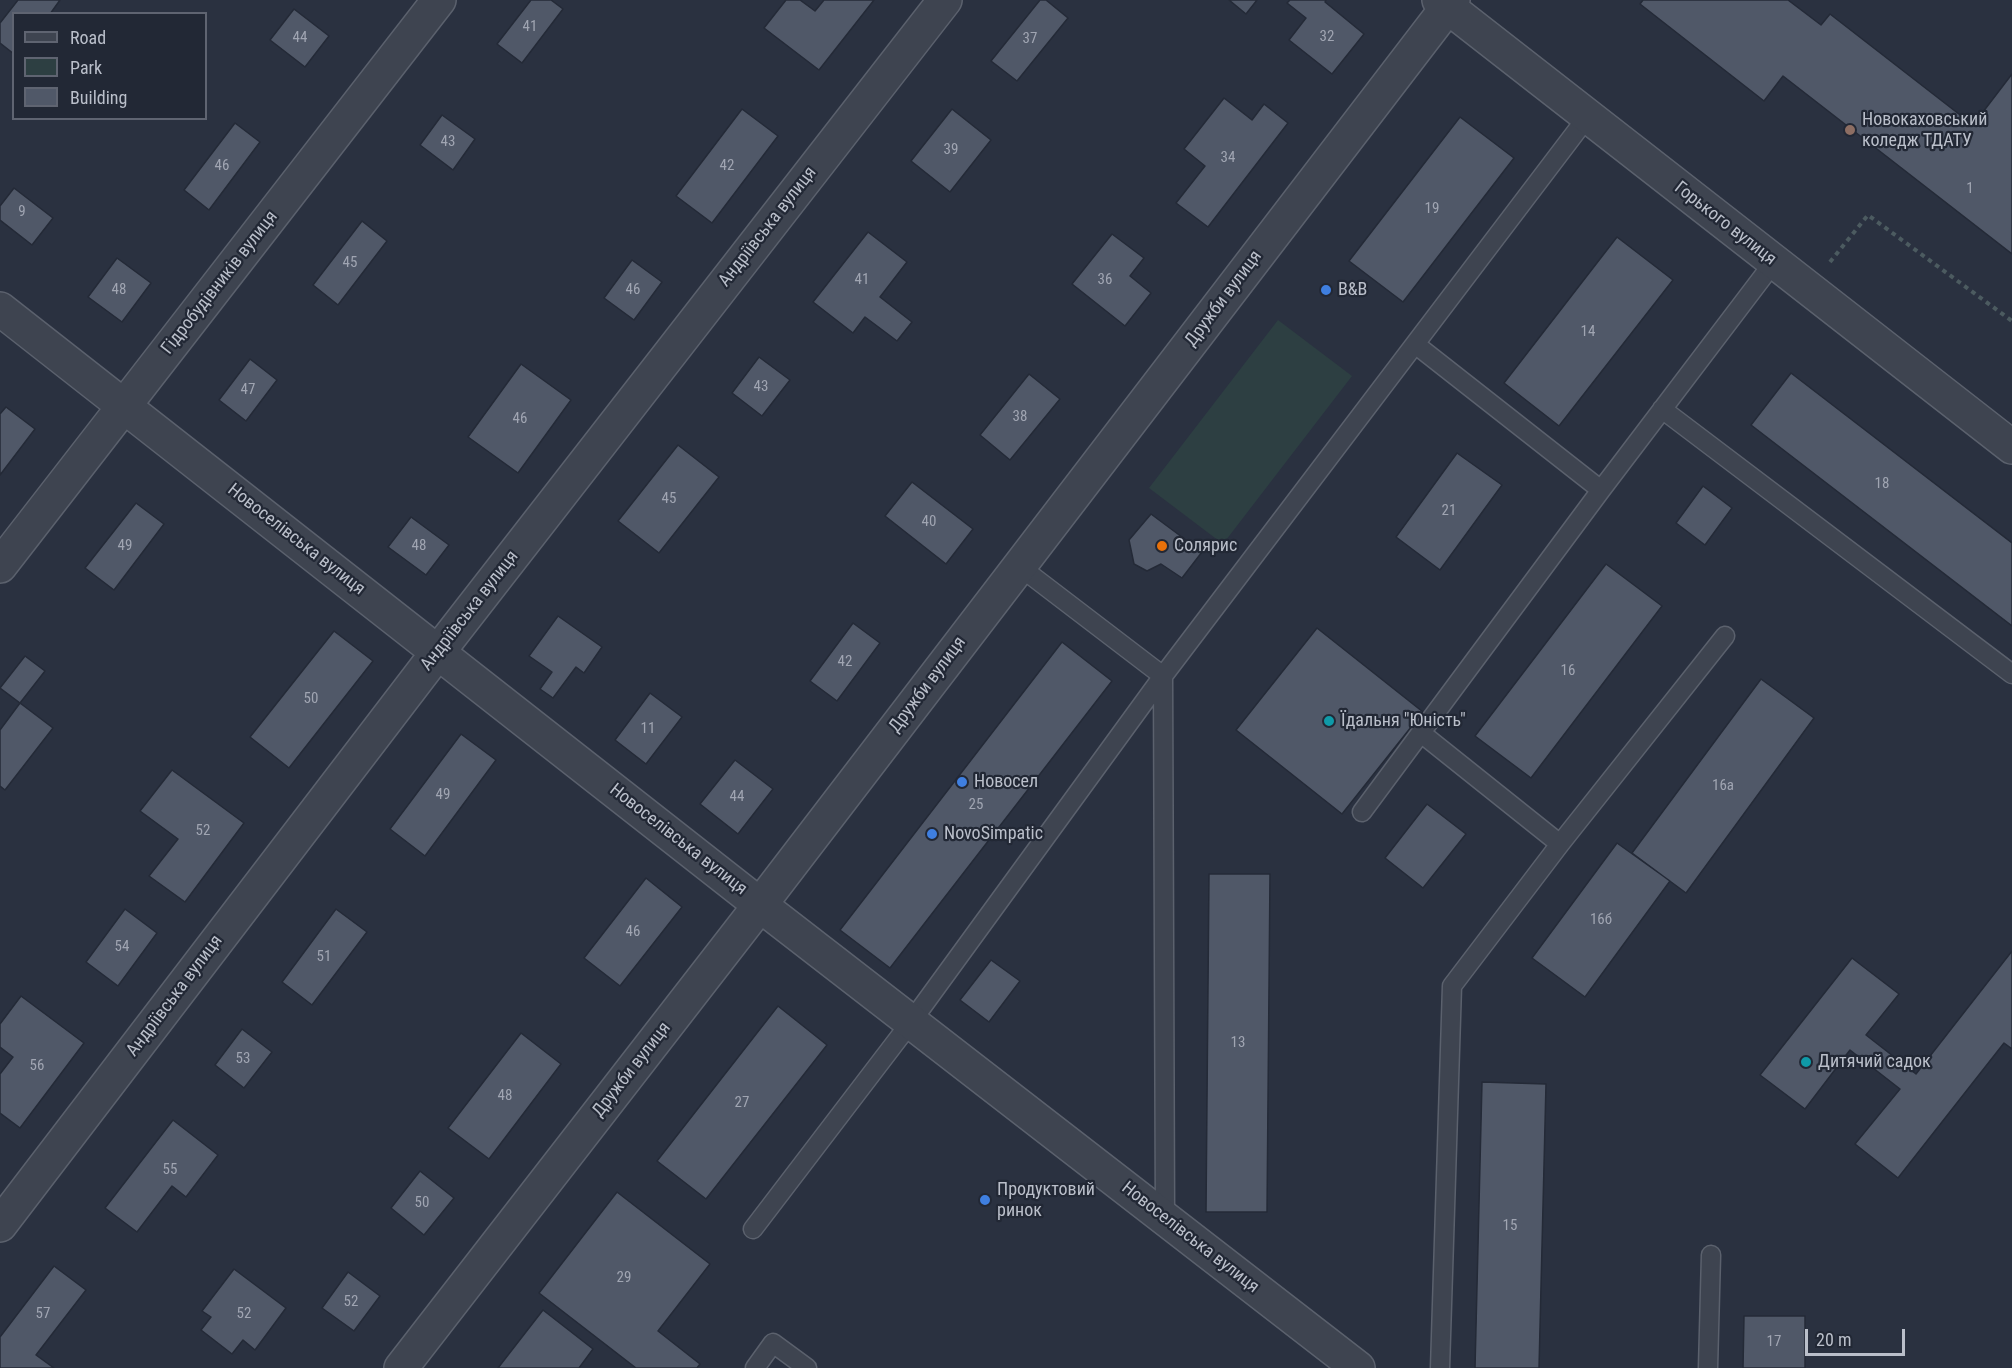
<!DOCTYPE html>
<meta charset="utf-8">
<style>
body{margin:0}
#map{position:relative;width:2012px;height:1368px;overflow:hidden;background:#2a3140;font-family:"Roboto Condensed",sans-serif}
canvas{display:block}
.legend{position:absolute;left:12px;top:12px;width:195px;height:108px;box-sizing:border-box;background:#222835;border:2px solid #5f6471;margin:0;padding:8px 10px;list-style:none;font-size:18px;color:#babfca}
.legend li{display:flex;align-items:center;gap:12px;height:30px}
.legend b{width:30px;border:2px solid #5f6471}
.scale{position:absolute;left:1805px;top:1329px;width:100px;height:27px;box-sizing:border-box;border:3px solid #babfca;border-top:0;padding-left:8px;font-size:18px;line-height:21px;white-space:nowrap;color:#babfca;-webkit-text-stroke:4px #222835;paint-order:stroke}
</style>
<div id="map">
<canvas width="2012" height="1368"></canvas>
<ul class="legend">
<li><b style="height:8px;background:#3e4450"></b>Road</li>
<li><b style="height:16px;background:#2d3f42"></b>Park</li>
<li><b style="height:16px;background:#505868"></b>Building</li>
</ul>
<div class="scale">20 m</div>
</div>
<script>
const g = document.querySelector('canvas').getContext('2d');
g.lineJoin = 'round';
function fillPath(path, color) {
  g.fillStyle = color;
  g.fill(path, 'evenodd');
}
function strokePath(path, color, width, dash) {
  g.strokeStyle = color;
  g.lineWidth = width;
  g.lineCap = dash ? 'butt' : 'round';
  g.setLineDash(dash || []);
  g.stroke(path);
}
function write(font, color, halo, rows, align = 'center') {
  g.font = font + ' "Roboto Condensed",sans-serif';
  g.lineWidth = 4.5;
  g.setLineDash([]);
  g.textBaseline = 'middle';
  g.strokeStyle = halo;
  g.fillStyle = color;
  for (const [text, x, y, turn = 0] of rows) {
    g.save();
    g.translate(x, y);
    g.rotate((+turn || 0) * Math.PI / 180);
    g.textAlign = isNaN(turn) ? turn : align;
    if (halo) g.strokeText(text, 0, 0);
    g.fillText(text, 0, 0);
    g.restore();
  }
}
fillPath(new Path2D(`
 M1278,320L1352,376L1223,544L1149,488Z`), '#2d3f42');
const building = new Path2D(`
 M18,0H60L50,14H14V54L0,43V23Z
 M531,0H551L563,9L522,63L497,44Z
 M786,0H800L815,11L824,0H874L819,70L764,28Z
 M1040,0H1046L1068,18L1017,81L991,61Z
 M1229,0H1257L1246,14Z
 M1290,0H1326L1325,2L1364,34L1332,74L1289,40L1306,18L1287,3Z
 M1643,0H1788L1821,25L1830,14L1973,125L2012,74V254L1783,76L1764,101L1640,4Z
 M294,9L329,36L305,67L270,40Z
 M1224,98L1252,120L1264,104L1288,123L1208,227L1176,203L1205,166L1184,149Z
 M742,109L778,136L712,223L676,196Z
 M952,109L991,140L950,192L911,161Z
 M442,115L475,139L453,170L420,145Z
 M1460,117L1514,158L1403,302L1349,261Z
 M235,123L260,142L209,210L184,190Z
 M14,188L53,218L32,245L0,220V206Z
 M362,221L387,241L338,305L313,285Z
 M868,232L907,262L880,297L912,322L897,341L865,317L853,333L813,302Z
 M1112,234L1144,258L1130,276L1151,293L1125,326L1072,284Z
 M1617,237L1673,280L1559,426L1504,383Z
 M117,258L151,283L122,322L88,297Z
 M632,260L662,282L634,320L604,298Z
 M759,357L790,380L762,416L732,393Z
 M250,359L277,380L246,421L219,400Z
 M521,364L571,400L518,473L468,437Z
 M1791,373L2012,543V626L1751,425Z
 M1029,374L1060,399L1010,460L980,435Z
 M6,407L35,429L0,475V414Z
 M678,445L719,477L659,553L618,521Z
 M1457,453L1502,485L1440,570L1396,537Z
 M912,482L973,529L946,564L885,516Z
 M1703,486L1732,508L1705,545L1676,523Z
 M136,503L164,524L114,590L85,568Z
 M1151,514L1202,552L1182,578L1161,564L1147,571L1134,564L1129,540Z
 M411,517L449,545L426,575L388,547Z
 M1606,564L1662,606L1531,778L1475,736Z
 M558,616L602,647L584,673L576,667L553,698L540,689L552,672L529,656Z
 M853,623L880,643L837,701L810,681Z
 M1317,628L1423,712L1342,814L1236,730Z
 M334,631L373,661L289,768L250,737Z
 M1062,642L1112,681L890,968L840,930Z
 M25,656L45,671L20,703L0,688Z
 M1761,679L1814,718L1686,893L1632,853Z
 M650,693L682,717L646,764L615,740Z
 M20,703L53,728L5,790L0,786V730Z
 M461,734L496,760L425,856L390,829Z
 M735,760L773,789L738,834L700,804Z
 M172,770L244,823L185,902L149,876L178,839L140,811Z
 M1427,804L1466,834L1423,888L1385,858Z
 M1617,843L1670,881L1585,997L1532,958Z
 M1209,874H1270L1267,1212H1206Z
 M646,878L682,907L620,986L584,958Z
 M125,909L157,933L118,986L86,962Z
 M336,909L367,932L312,1005L282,982Z
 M2012,951V1049L2004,1043L1898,1178L1855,1144L1900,1089L1850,1050L1805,1109L1760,1075L1852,958L1899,994L1866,1035L1916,1074Z
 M991,960L1020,981L989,1022L960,1000Z
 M21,996L84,1043L20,1128L0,1113V1074L13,1057L0,1047V1024Z
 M778,1006L827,1045L706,1199L657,1161Z
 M242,1029L272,1052L244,1088L215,1065Z
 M521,1033L561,1064L489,1159L448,1128Z
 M1482,1082L1546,1084L1539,1368H1475Z
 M173,1120L218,1155L186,1197L172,1186L137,1232L105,1208Z
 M420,1171L454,1198L424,1235L391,1208Z
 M617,1192L710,1264L658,1331L700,1364L697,1368H636L539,1293Z
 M54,1266L86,1290L36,1355L54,1368H0V1337Z
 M234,1269L286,1308L255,1350L243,1340L232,1354L201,1330L211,1317L202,1311Z
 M348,1272L380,1296L354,1331L322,1308Z
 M543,1310L593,1349L579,1368H498Z
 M1744,1316H1805V1368H1743Z`);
fillPath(building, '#505868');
strokePath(building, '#242a37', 1.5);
const service = new Path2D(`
 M1415,344L1601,490
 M1662,409L2012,674
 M1019,566L1163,676L1165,1218
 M1421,733L1560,844
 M1362,812L1601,490L1774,262
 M753,1229L911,1022L1163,676L1588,116
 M755,1368L773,1343L807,1368
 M1440,1368L1452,986L1560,844L1725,636
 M1708,1368L1711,1255`);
const minor = new Path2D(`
 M1439,0L2012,447
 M0,309L760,905L1358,1368
 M0,566L439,0
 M0,1225L438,652L945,0
 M401,1368L760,905L1453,0`);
strokePath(service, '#5b616d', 21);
strokePath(minor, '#5b616d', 36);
strokePath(new Path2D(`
 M1830,262L1868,215L2012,321`), '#4c5b60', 4, [4.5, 4.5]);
strokePath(service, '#3e4450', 18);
strokePath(minor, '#3e4450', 33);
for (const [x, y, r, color] of [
 [1850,130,6,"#8d6e63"],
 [1326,290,6,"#3f7fe0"],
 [1162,546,6,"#e8710a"],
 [1329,721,6,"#0f9aa8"],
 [962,782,6,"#3f7fe0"],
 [932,834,6,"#3f7fe0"],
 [1806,1062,6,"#0f9aa8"],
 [985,1200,6,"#3f7fe0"]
]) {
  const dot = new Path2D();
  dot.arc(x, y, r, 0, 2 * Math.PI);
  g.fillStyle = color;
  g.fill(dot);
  strokePath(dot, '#222835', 2);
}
write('15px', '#a0a5b2', null, [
 ["41",530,27],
 ["32",1327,37],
 ["44",300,38],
 ["37",1030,39],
 ["43",448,142],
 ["39",951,150],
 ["34",1228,158],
 ["46",222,166],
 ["42",727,166],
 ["1",1970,189],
 ["19",1432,209],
 ["9",22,212],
 ["45",350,263],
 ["41",862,280],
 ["36",1105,280],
 ["48",119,290],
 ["46",633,290],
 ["14",1588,332],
 ["43",761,387],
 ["47",248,390],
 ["38",1020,417],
 ["46",520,419],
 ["18",1882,484],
 ["45",669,499],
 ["21",1449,511],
 ["40",929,522],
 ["49",125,546],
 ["48",419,546],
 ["42",845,662],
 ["16",1568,671],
 ["50",311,699],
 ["11",648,729],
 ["16а",1723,786],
 ["49",443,795],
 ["44",737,797],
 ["25",976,805],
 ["52",203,831],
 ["16б",1601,920],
 ["46",633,932],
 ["54",122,947],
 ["51",324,957],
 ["13",1238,1043],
 ["53",243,1059],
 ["56",37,1066],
 ["48",505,1096],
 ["27",742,1103],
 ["55",170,1170],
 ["50",422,1203],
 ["15",1510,1226],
 ["29",624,1278],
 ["52",351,1302],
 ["57",43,1314],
 ["52",244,1314],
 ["17",1774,1342]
]);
write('18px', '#babfca', '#222835', [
 ["Новокаховський",1862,120],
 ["коледж ТДАТУ",1862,141],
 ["В&В",1338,290],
 ["Солярис",1174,546],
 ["Їдальня \"Юність\"",1341,721],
 ["Новосел",974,782],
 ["NovoSimpatic",944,834],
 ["Дитячий садок",1818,1062],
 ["Продуктовий",997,1190],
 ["ринок",997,1211]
], 'left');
write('18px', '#babfca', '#222835', [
 ["Горького вулиця",1725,224,38],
 ["Андріївська вулиця",768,227,-52],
 ["Гідробудівників вулиця",220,283,-52],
 ["Дружби вулиця",1224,299,-53],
 ["Новоселівська вулиця",296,540,38],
 ["Андріївська вулиця",470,611,-52],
 ["Дружби вулиця",928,685,-53],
 ["Новоселівська вулиця",678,840,38],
 ["Андріївська вулиця",175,996,-53],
 ["Дружби вулиця",632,1070,-52],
 ["Новоселівська вулиця",1190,1238,38]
]);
</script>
